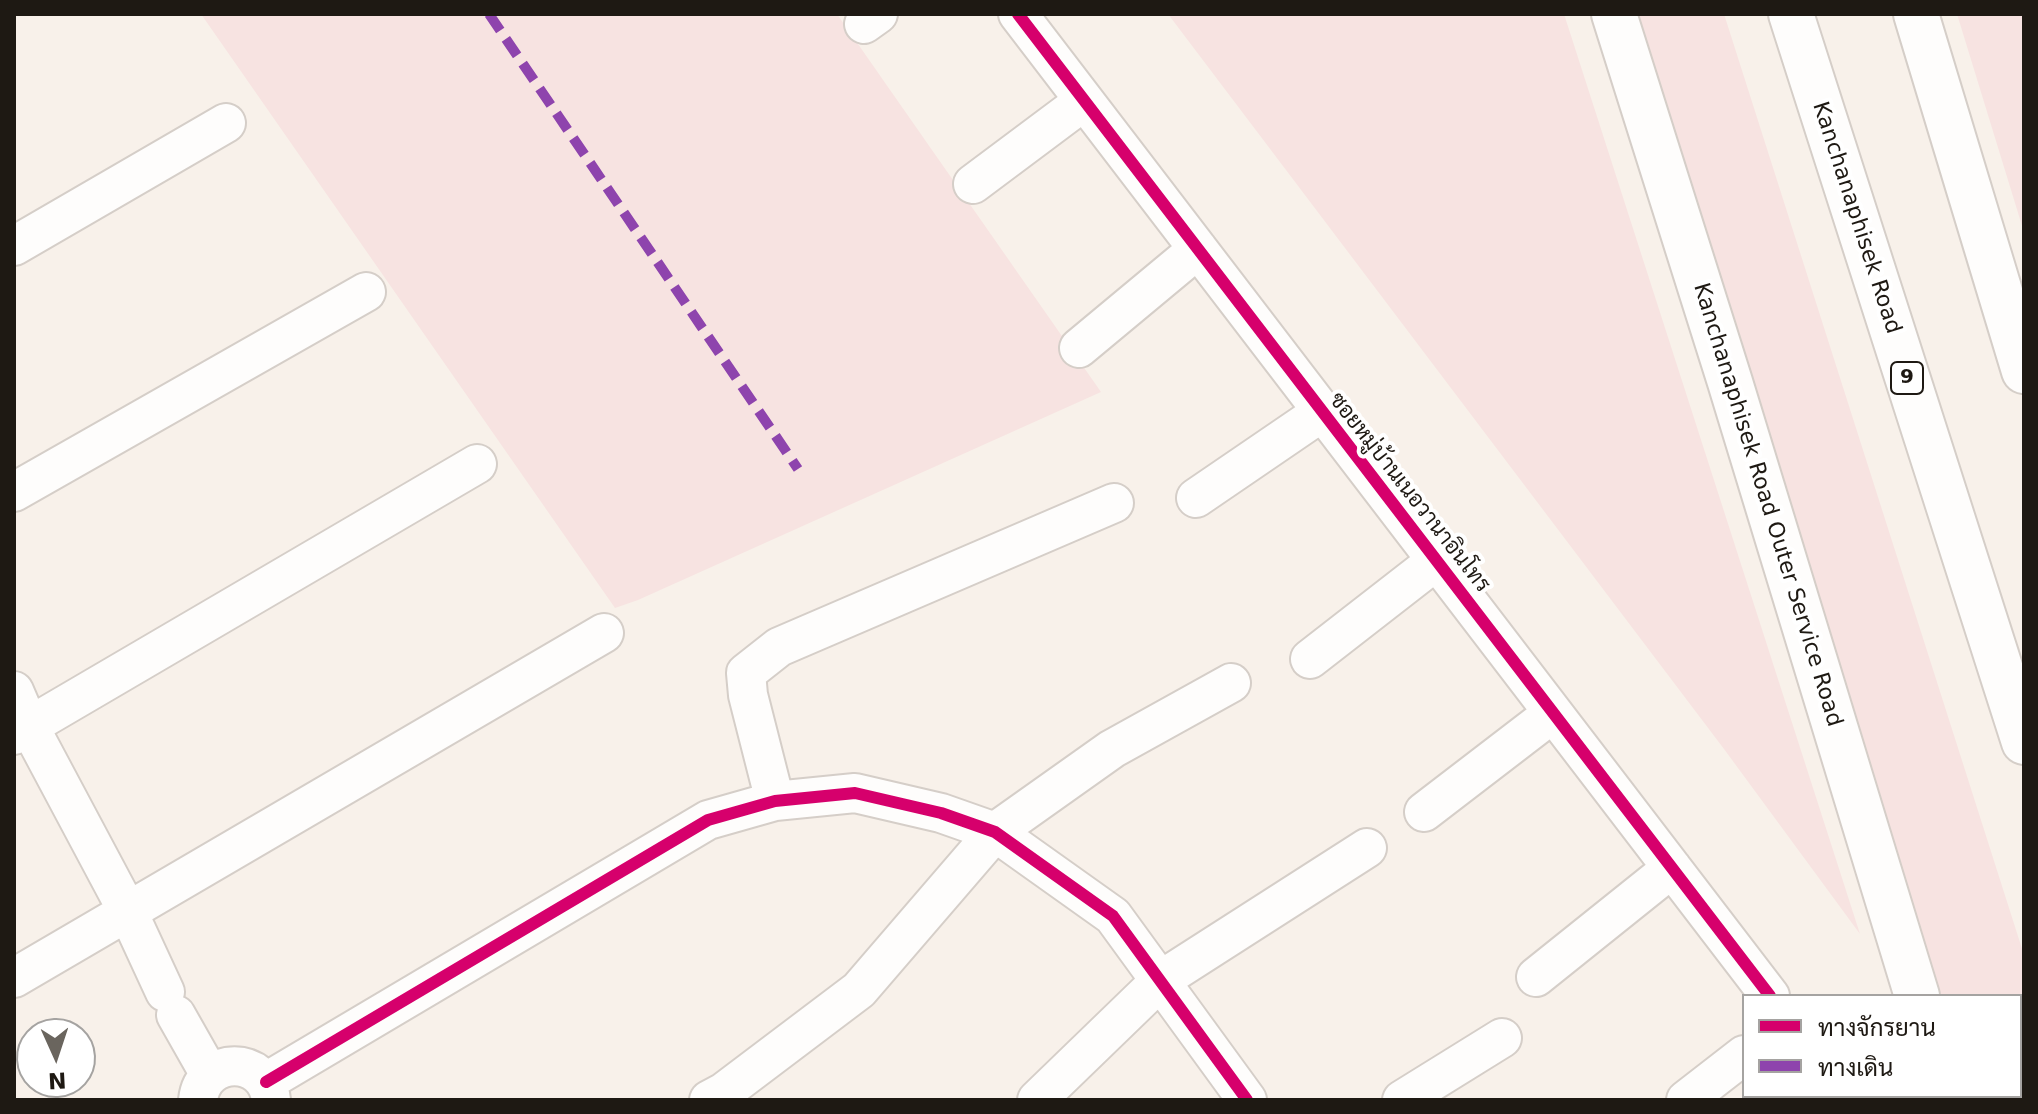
<!DOCTYPE html>
<meta charset="utf-8">
<style>
body{margin:0}
#map{position:relative;width:2038px;height:1114px;overflow:hidden;background:#f8f1ea;font-family:"DejaVu Sans",Sarabun,sans-serif}
canvas{display:block}
.frame{position:absolute;inset:0;border:16px solid #1e1913;pointer-events:none}
.legend{position:absolute;left:1742px;top:994px;width:280px;height:104px;box-sizing:border-box;background:#fff;border:2px solid #a5a3a1;margin:0;padding:10px 14px;list-style:none;font-size:24px;color:#1e1913}
.legend li{display:flex;align-items:center;gap:16px;height:40px}
.legend b{width:40px;border:2px solid #a5a3a1}
.north{position:absolute;left:16px;top:1018px;width:80px;height:80px;box-sizing:border-box;background:#fff;border:2px solid #a5a3a1;border-radius:50%;rotate:177deg;font-size:22px;font-weight:700;line-height:32px;text-align:center;color:#1e1913}
.north::after{content:'';display:block;margin:auto;width:28px;height:36px;background:#6a655e;clip-path:polygon(50% 0,100% 100%,50% 72%,0 100%)}
</style>
<div id="map">
<canvas width="2038" height="1114"></canvas>
<div class="frame"></div>
<ul class="legend">
<li><b style="height:10px;background:#d6006c"></b>ทางจักรยาน</li>
<li><b style="height:10px;background:#8e44ad"></b>ทางเดิน</li>
</ul>
<div class="north">N</div>
</div>
<script>
const g = document.querySelector('canvas').getContext('2d');
g.lineJoin = 'round';
function fillPath(path, color) {
  g.fillStyle = color;
  g.fill(path, 'evenodd');
}
function strokePath(path, color, width, dash) {
  g.strokeStyle = color;
  g.lineWidth = width;
  g.lineCap = dash ? 'butt' : 'round';
  g.setLineDash(dash || []);
  g.stroke(path);
}
function write(font, color, halo, rows, align = 'center') {
  g.font = font + ' "DejaVu Sans",Sarabun,sans-serif';
  g.lineWidth = 8;
  g.setLineDash([]);
  g.textBaseline = 'middle';
  g.strokeStyle = halo;
  g.fillStyle = color;
  for (const [text, x, y, turn = 0] of rows) {
    g.save();
    g.translate(x, y);
    g.rotate((+turn || 0) * Math.PI / 180);
    g.textAlign = isNaN(turn) ? turn : align;
    if (halo) g.strokeText(text, 0, 0);
    g.fillText(text, 0, 0);
    g.restore();
  }
}
fillPath(new Path2D(`
 M201,14H837L1101,392L638,600L615,608Z
 M1168,14H1564L1860,934L1724,749Z
 M1632,14H1724L2024,955V1100H1973L1971,1096H2020V996H1939Z
 M1957,14H2024V233L2023,229Z`), '#f7e3e1');
const minor = new Path2D(`
 M1018,14L1770,996
 M864,24L878,14
 M973,184L1084,101
 M14,246L226,123
 M1079,348L1198,249
 M14,492L366,292
 M1196,498L1322,412
 M1310,659L1436,561
 M14,691L29,726L128,912L165,992
 M14,735L477,464
 M775,801L748,695L746,673L779,647L1114,503
 M1424,812L1553,713
 M1536,977L1672,868
 M14,978L604,633
 M176,1015L210,1075
 M266,1082L708,820L775,801L855,793L941,813L995,832L1113,916L1247,1100
 M198,1100C203,1055 266,1055 271,1100
 M709,1100L724,1092L859,990L995,832L1112,749L1231,683
 M1037,1100L1161,980L1367,848
 M1402,1100L1502,1038
 M1686,1100L1744,1055`);
const major = new Path2D(`
 M1614,14L1730,382L1917,996
 M1947,1096L1948,1100`);
const highway = new Path2D(`
 M1791,14L2024,742
 M1916,14L2024,371`);
strokePath(minor, '#d5cec8', 42);
strokePath(major, '#d5cec8', 48);
strokePath(highway, '#d5cec8', 48);
strokePath(minor, '#fefdfc', 38);
strokePath(major, '#fefdfc', 44);
strokePath(highway, '#fefdfc', 44);
strokePath(new Path2D(`
 M489,14L798,469`), '#8e44ad', 10, [20, 10]);
strokePath(new Path2D(`
 M1018,14L1770,996
 M266,1082L708,820L775,801L855,793L941,813L995,832L1113,916L1247,1100`), '#d6006c', 12);
for (const [x, y, w] of [
 [1907,378,32]
]) {
  const box = new Path2D();
  box.roundRect(x - w / 2, y - 16, w, 32, 6);
  g.fillStyle = '#fff';
  g.fill(box);
  strokePath(box, '#1e1913', 2);
}
write('bold 20px', '#1e1913', null, [
 ["9",1907,378]
]);
write('22px', '#1e1913', '#fff', [
 ["Kanchanaphisek Road",1856,218,72],
 ["ซอยหมู่บ้านเนอวานาอินโทร",1409,493,52],
 ["Kanchanaphisek Road Outer Service Road",1767,505,73]
]);
</script>
